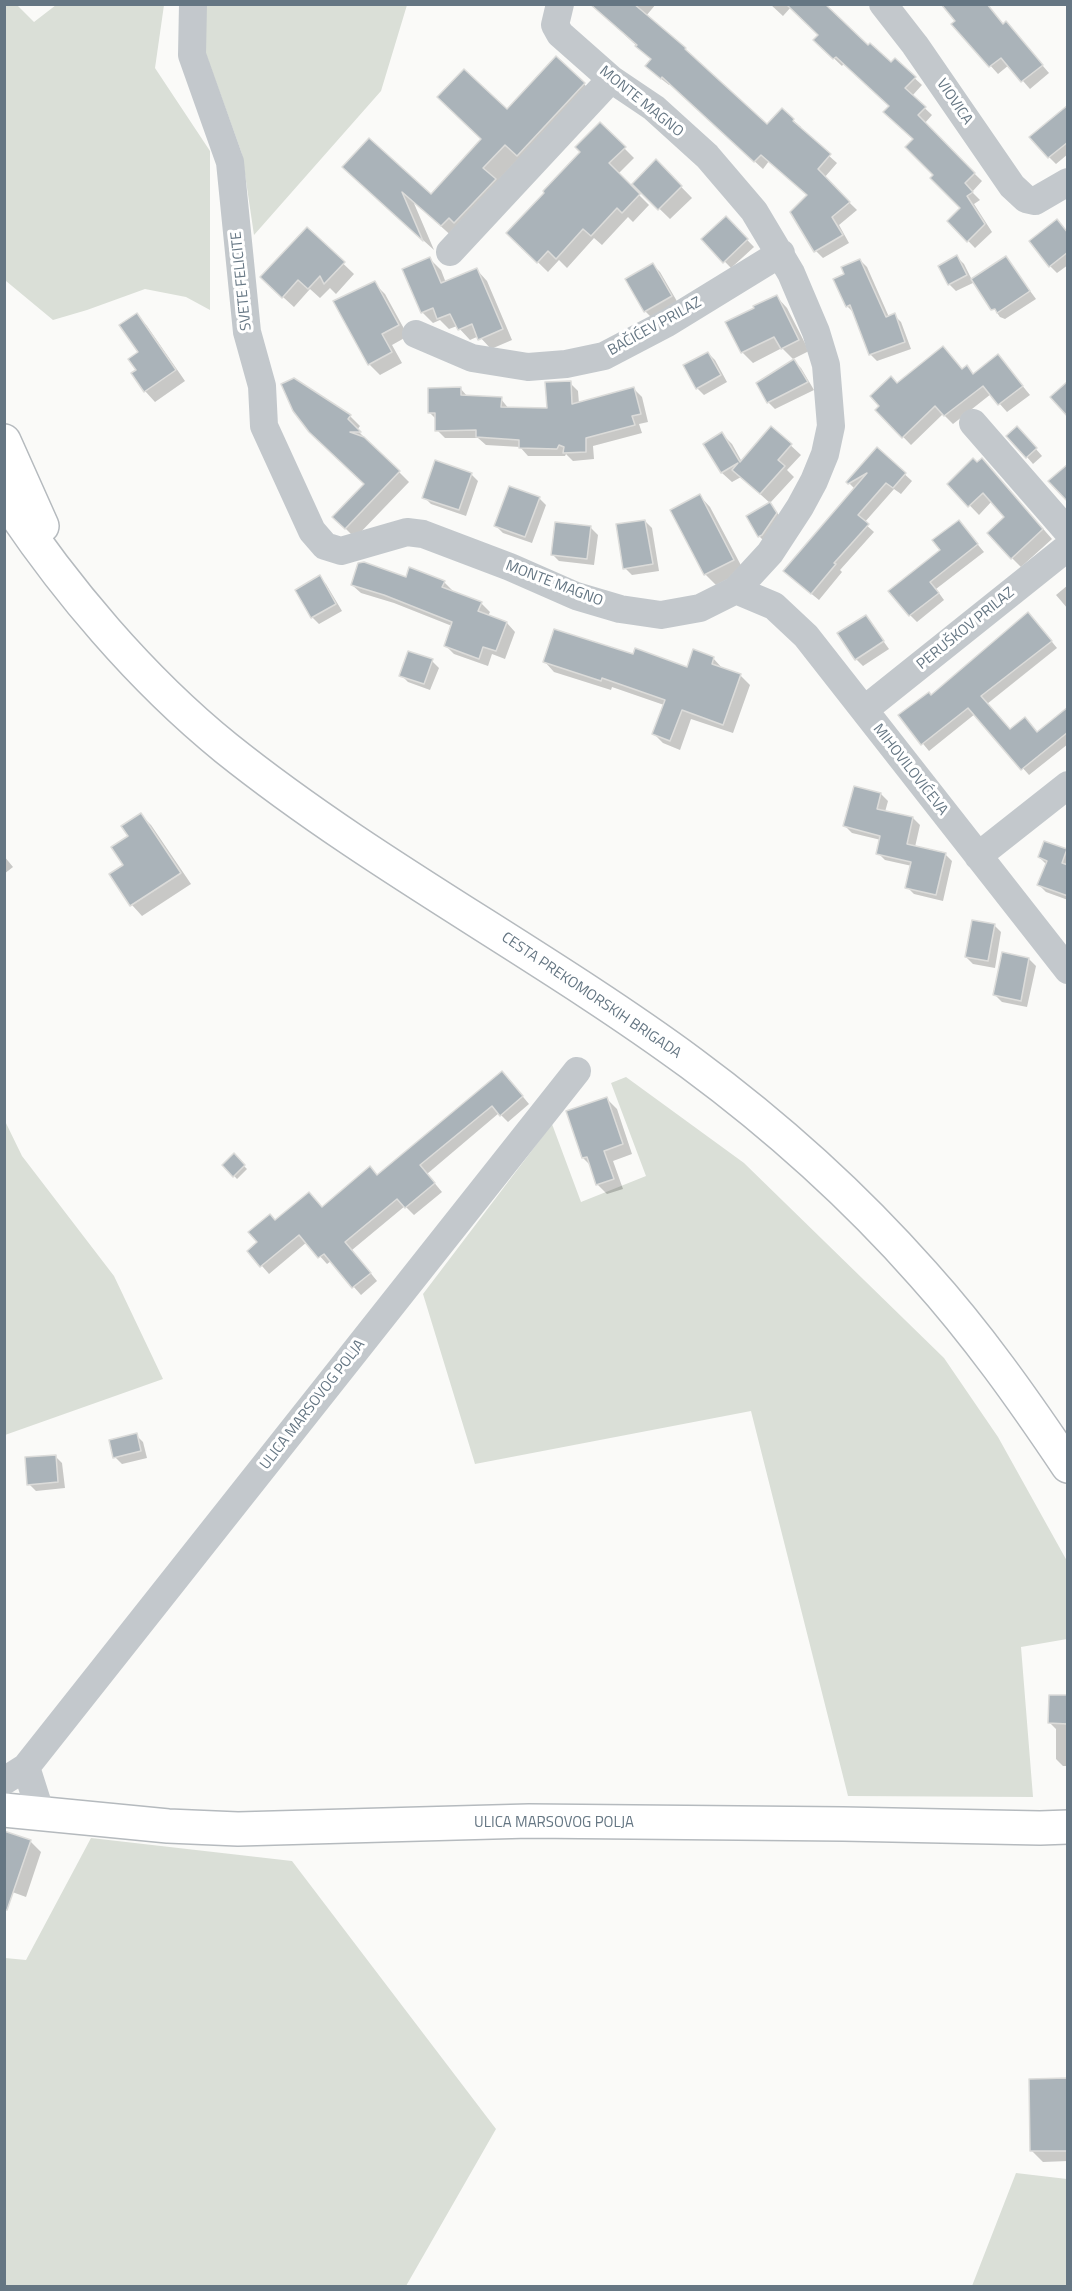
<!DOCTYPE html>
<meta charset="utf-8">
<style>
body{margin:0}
#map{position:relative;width:1072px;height:2291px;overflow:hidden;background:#fafaf8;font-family:"Titillium Web",sans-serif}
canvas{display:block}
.frame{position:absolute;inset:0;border:6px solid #657683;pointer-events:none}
</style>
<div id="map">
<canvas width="1072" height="2291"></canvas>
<div class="frame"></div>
</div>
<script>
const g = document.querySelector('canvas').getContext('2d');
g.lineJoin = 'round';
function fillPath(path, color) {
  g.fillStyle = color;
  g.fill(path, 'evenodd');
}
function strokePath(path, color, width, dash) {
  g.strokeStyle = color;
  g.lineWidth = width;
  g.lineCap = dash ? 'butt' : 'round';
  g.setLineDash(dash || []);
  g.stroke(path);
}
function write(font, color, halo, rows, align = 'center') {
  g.font = font + ' "Titillium Web",sans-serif';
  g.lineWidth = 6;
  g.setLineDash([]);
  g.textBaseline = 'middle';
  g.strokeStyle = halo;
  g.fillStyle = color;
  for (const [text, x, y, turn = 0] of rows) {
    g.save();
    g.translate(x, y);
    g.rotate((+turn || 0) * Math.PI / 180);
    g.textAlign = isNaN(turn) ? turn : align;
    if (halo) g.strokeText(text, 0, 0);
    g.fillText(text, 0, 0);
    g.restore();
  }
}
fillPath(new Path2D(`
 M5,4L17,5L34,22L56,5H164L155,68L210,151V310L186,297L145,289L87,310L53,320L6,281L5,282Z
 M202,5H407L381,91L254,235L242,154L202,43Z
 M626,1077L744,1163L944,1358L998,1437L1067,1561V1639L1021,1647L1033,1797L848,1796L751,1411L475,1464L423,1294L552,1124L581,1202L646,1176L611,1083Z
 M4,1119L22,1156L114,1276L163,1379L5,1435Z
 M91,1838L292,1861L496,2129L406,2286H5V1958L26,1960Z
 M1016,2173L1067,2179V2286H972Z`), '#dadfd7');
fillPath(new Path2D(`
 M598,4H656L646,16L685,49L767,126L793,120L801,127L799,129L837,163L824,178L857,210L839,225L849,243L823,258L816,251L809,195L769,161L763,169L670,84L669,85L655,74L652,60L603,15Z
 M770,4H823L868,47L891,64L895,60L922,85L912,96L932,115L924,124L982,181L972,192L980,200L974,204L992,232L975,248L949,221L962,208L935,175L915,139L890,106L844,63L842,66L823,48L820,35L791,7L783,16Z
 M957,21L1004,25L1006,23L1049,73L1030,89L1009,65L998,74L953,24Z
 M584,84L598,98L456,240L413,201L434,250L358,181L431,196L507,111Z
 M1068,109V154L1056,164L1049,157Z
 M600,124L634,158L618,174L649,205L633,222L628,217L602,245L594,238L567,268L559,260L548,272L508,233L546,193L582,151Z
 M656,161L692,198L670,219L634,184Z
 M726,218L754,247L731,268L703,239Z
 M307,229L354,274L336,294L330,288L320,298L310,289L294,307L273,288Z
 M1068,233V265L1057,273L1050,266Z
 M957,257L964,264L972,280L1006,258L1036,299L1005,319L1000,317L975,282L956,291L949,284Z
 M430,259L441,270L446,283L477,270L487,281L512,340L491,349L479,336L470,340L457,326L449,329L440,320L433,323L422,312Z
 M860,260L867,267L889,317L894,315L901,322L911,349L877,361L870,354L854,313L847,306L846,274Z
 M653,265L660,272L678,303L652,318L645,311Z
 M374,283L385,294L408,336L392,345L402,363L380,375L370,365L335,302Z
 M777,297L787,308L809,351L793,359L782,348L753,363L742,352Z
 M137,315L147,326L185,381L155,402L145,391L138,370L140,353Z
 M708,353L715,360L727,382L704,395L697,388Z
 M998,356L1030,395L1007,412L991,394L953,424L943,414L911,445L877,410L897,385L963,371L967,367L974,375Z
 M794,361L801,368L814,390L775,409L768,402Z
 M294,379L350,416L360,426L357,430L409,482L355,538L334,517L366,485Z
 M570,383L578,391L579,404L634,389L642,397L648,422L639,424L642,433L593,446L594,459L573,461L566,454L565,456H528L520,447L486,445L478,438H445L437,430V420L430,413L460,388L468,397L501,399L509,409H548Z
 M772,428L801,455L787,470L794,477L770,503L741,477L732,482L722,473L706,444L722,434L732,444L742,462Z
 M1024,435L1042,456L1033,464L1027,457Z
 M877,449L912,481L901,494L894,489L864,523L874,532L840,570L842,572L819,600L792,578L855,489L848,482Z
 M991,469L1052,539L1021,567L1012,558L1006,517L992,501L979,515L949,484Z
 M471,474L478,481L466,516L431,504L424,497Z
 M700,496L710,507L744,571L716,585L705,574L672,511Z
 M539,498L546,505L532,543L503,533L496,526Z
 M770,504L783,520L766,543L759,536Z
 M645,521L652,528L659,571L632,575L625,568Z
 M959,522L984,552L936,589L944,600L917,622L910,615L942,550Z
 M591,528L598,535L594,565L559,561L552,554Z
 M319,577L326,584L342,611L319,624L312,617L297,590Z
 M407,578L444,582L453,591L481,603L490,612L488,616L507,623L515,632L505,659L492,654L488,666L454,654L445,645L452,626L394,603L361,593L352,585Z
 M1068,585V609L1056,595Z
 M866,617L889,649L863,666L856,659Z
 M1035,621L1057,648L987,704L1011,731L1037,733L1068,709V744L1029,775L975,714L929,751L900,716L931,697Z
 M633,656L687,668L713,658L723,669L740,675L750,685L733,733L691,719L680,750L663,743L654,734L664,705L612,687L611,690L554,672L545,662Z
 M432,661L439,668L430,690L408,682L401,675Z
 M881,794L888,801L885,812L913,818L920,825L915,847L945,854L952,861L943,901L914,894L907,887L912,866L885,860L878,853L881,840L852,833L845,826Z
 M141,815L151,825L191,884L142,916L132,905L111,874L125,866Z
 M1045,843L1068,851V900L1046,892L1039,885L1047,865L1039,857Z
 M4,856L13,867L4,874Z
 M994,925L1001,932L995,968L973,964L966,957Z
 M1029,959L1036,966L1027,1007L1002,1002L995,995Z
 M509,1080L529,1104L508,1122L499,1113L427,1174L442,1192L414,1215L405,1206L352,1250L377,1281L361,1295L331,1261L327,1264L307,1242L269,1274L249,1251L276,1222L323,1208L378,1176Z
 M607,1099L617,1109L632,1154L613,1161L623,1189L607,1194L597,1184L591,1166L583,1158Z
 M234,1156L247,1169L237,1179L224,1165Z
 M136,1435L143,1442L147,1458L122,1464L115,1457Z
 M55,1456L62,1463L65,1488L36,1491L29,1484Z
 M1068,1697V1766H1063L1056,1759V1729L1049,1722Z
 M4,1833L31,1842L41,1852L26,1897L4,1889Z
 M1066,2080L1068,2161L1043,2162L1032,2151Z`), '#0003');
const building = new Path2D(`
 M590,4H634L686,48L685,49L767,124L782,108L794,119L793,121L831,154L818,169L850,202L832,217L843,235L814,252L790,212L807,195L761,155L754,162L662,77L661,79L645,66L651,59L635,46L637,45Z
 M786,4H825L868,45L870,43L891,62L895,58L916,77L905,88L926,107L918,115L975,173L965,183L973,192L967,196L985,224L967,242L947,221L960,208L930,178L933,175L905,147L913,139L883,112L889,106L836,57L833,59L813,40L818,35Z
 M941,4H987L1003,24L1006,21L1043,65L1021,82L1001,58L989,67L951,24L955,21Z
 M556,56L585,83L517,156L505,145L483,168L496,179L454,223L449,218L441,226L402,192L423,241L342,167L369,138L431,194L481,139L437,97L464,69L507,109Z
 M1068,105V142L1048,158L1029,137Z
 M600,122L626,147L609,163L640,194L622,213L617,208L591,236L583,229L556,259L548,251L537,263L506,233L544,193L543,191L580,152L575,147Z
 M656,159L682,186L658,210L632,184Z
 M726,216L748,239L723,263L701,239Z
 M1057,219L1068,233V252L1049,267L1029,241Z
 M307,227L345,262L324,284L320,276L308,289L298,280L282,298L260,277Z
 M957,255L967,275L948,285L938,266Z
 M1006,256L1030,291L997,313L995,309L991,310L971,279Z
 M430,257L441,283L477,268L503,329L478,340L472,324L458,330L450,314L437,319L433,308L421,313L402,269Z
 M860,259L886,317L895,313L905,342L869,355L850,305L846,307L833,279L844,274L841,267Z
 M653,263L672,296L644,312L625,279Z
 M375,281L399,325L382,334L392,352L368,365L333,301Z
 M777,295L799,340L781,349L774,337L741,353L725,322L754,308L753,306Z
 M137,313L176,370L144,392L131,373L136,370L128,359L138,352L119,325Z
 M943,346L962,369L967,365L973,374L998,354L1023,386L998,405L983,386L944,416L935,406L902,438L875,410L879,406L870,396L891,376L897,383Z
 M708,352L721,375L696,389L683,365Z
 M794,359L808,382L767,403L756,383Z
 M294,378L351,415L348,419L361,432H350L364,437L400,471L345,529L332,517L364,484L309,432L293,411L281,384Z
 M571,381L572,404L634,387L641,414L632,416L635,425L586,438V452L563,453L564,447L559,445L557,449L519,448V440L476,437V430L435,431V413H428V388L461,387V395L502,397L501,407L547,408L545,382Z
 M1068,381V417L1050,397Z
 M771,426L792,444L778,460L785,466L760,494L732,470L738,463L721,473L703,444L722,432L740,462Z
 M1017,426L1037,448L1026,458L1006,436Z
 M877,447L906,473L893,488L886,483L858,515L869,524L834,563L836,564L811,594L783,571L867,473L848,484L846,482Z
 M973,458L977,462L982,458L1043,529L1011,559L987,533L1004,517L983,493L968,507L947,484Z
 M435,460L472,473L459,510L422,498Z
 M1068,464V502L1048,481Z
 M509,486L540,497L525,537L494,526Z
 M700,494L734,560L704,575L670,510Z
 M770,502L777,513L762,535L758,537L746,516Z
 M645,520L653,564L623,569L616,524Z
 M959,520L978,544L930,582L939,593L909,616L888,591L940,550L932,540Z
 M555,522L591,526L587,559L551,555Z
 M364,562L406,577L409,567L445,581L442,587L482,602L478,611L507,622L496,651L483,647L479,659L444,646L452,622L384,595L351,585L358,563Z
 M320,575L336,604L311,618L295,590Z
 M1028,612L1052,641L981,696L1010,729L1025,717L1037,732L1068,707V732L1021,770L968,708L921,745L898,715L929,692L931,695Z
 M866,615L884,641L855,660L837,633Z
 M554,629L633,654L635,648L687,667L693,649L714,657L712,664L741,674L723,725L682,710L670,741L652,734L665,700L602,678L601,681L543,662Z
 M408,651L433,659L424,684L399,676Z
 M854,786L881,793L877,809L913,817L907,844L946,853L936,895L905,888L911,862L876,854L880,836L843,826Z
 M141,813L181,873L130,906L109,874L123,865L111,847L128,836L121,826Z
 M1044,841L1067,849L1062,863L1068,865V896L1037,885L1047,861L1038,857Z
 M972,920L995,924L988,961L965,957Z
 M1002,952L1029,958L1021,1001L993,995Z
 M502,1071L523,1096L500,1116L492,1106L420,1165L435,1183L405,1208L397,1199L345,1242L371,1273L352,1288L324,1254L318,1258L299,1235L260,1267L247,1251L257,1242L248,1232L270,1214L275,1220L309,1192L322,1207L370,1166L377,1175Z
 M607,1097L623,1144L604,1151L614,1179L596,1185L587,1157L582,1158L566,1111Z
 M234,1153L245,1165L233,1177L222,1165Z
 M137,1433L141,1451L113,1458L109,1440Z
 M56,1455L58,1482L27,1485L25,1457Z
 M1049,1695H1068V1724L1048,1723Z
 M4,1831L31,1840L7,1910H4Z
 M1067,2078L1068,2151H1030L1029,2079Z`);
fillPath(building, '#aab3b9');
strokePath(building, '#dcdcda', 1.5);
const major = new Path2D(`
 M4,441L42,526
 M4,497C64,588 141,679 226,748C372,865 540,952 691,1063C775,1125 854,1196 923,1274C977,1334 1023,1399 1068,1466
 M4,1810L168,1826L238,1829L529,1821L843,1824L1040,1828L1068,1827`);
strokePath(major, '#b5babe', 36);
strokePath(new Path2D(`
 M193,4L192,55L230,162L247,332L262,386L264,426L312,531L325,546L341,551L407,532L423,534L510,567L576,596L620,609L661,615L700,608L736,590L770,553L800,507L814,481L825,454L831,426L826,365L816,332L791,273L754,211L707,156L654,108L611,79L560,34L555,25L560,4
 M883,4L915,45L1012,186L1026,199L1035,201L1068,182
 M450,252L611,79
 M416,334L472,358L528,367L566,364L604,356L667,323L781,253
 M973,423L1068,532
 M736,590L774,606L806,636L1068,970
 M864,710L1068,547
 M978,856L1068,785
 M4,1781L26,1767
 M41,1814L26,1767L577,1071`), '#c3c8cc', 28);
strokePath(major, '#fff', 33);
write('15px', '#657683', '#fff', [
 ["MONTE MAGNO",641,102,39],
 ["VIOVICA",954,102,56],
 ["SVETE FELICITE",242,281,-96],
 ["BAČIĆEV PRILAZ",655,327,-29],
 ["MONTE MAGNO",554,584,21],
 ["PERUŠKOV PRILAZ",966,629,-39],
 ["MIHOVILOVIĆEVA",910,770,52],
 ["CESTA PREKOMORSKIH BRIGADA",591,996,34],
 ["ULICA MARSOVOG POLJA",313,1405,-52],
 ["ULICA MARSOVOG POLJA",554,1823]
]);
</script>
